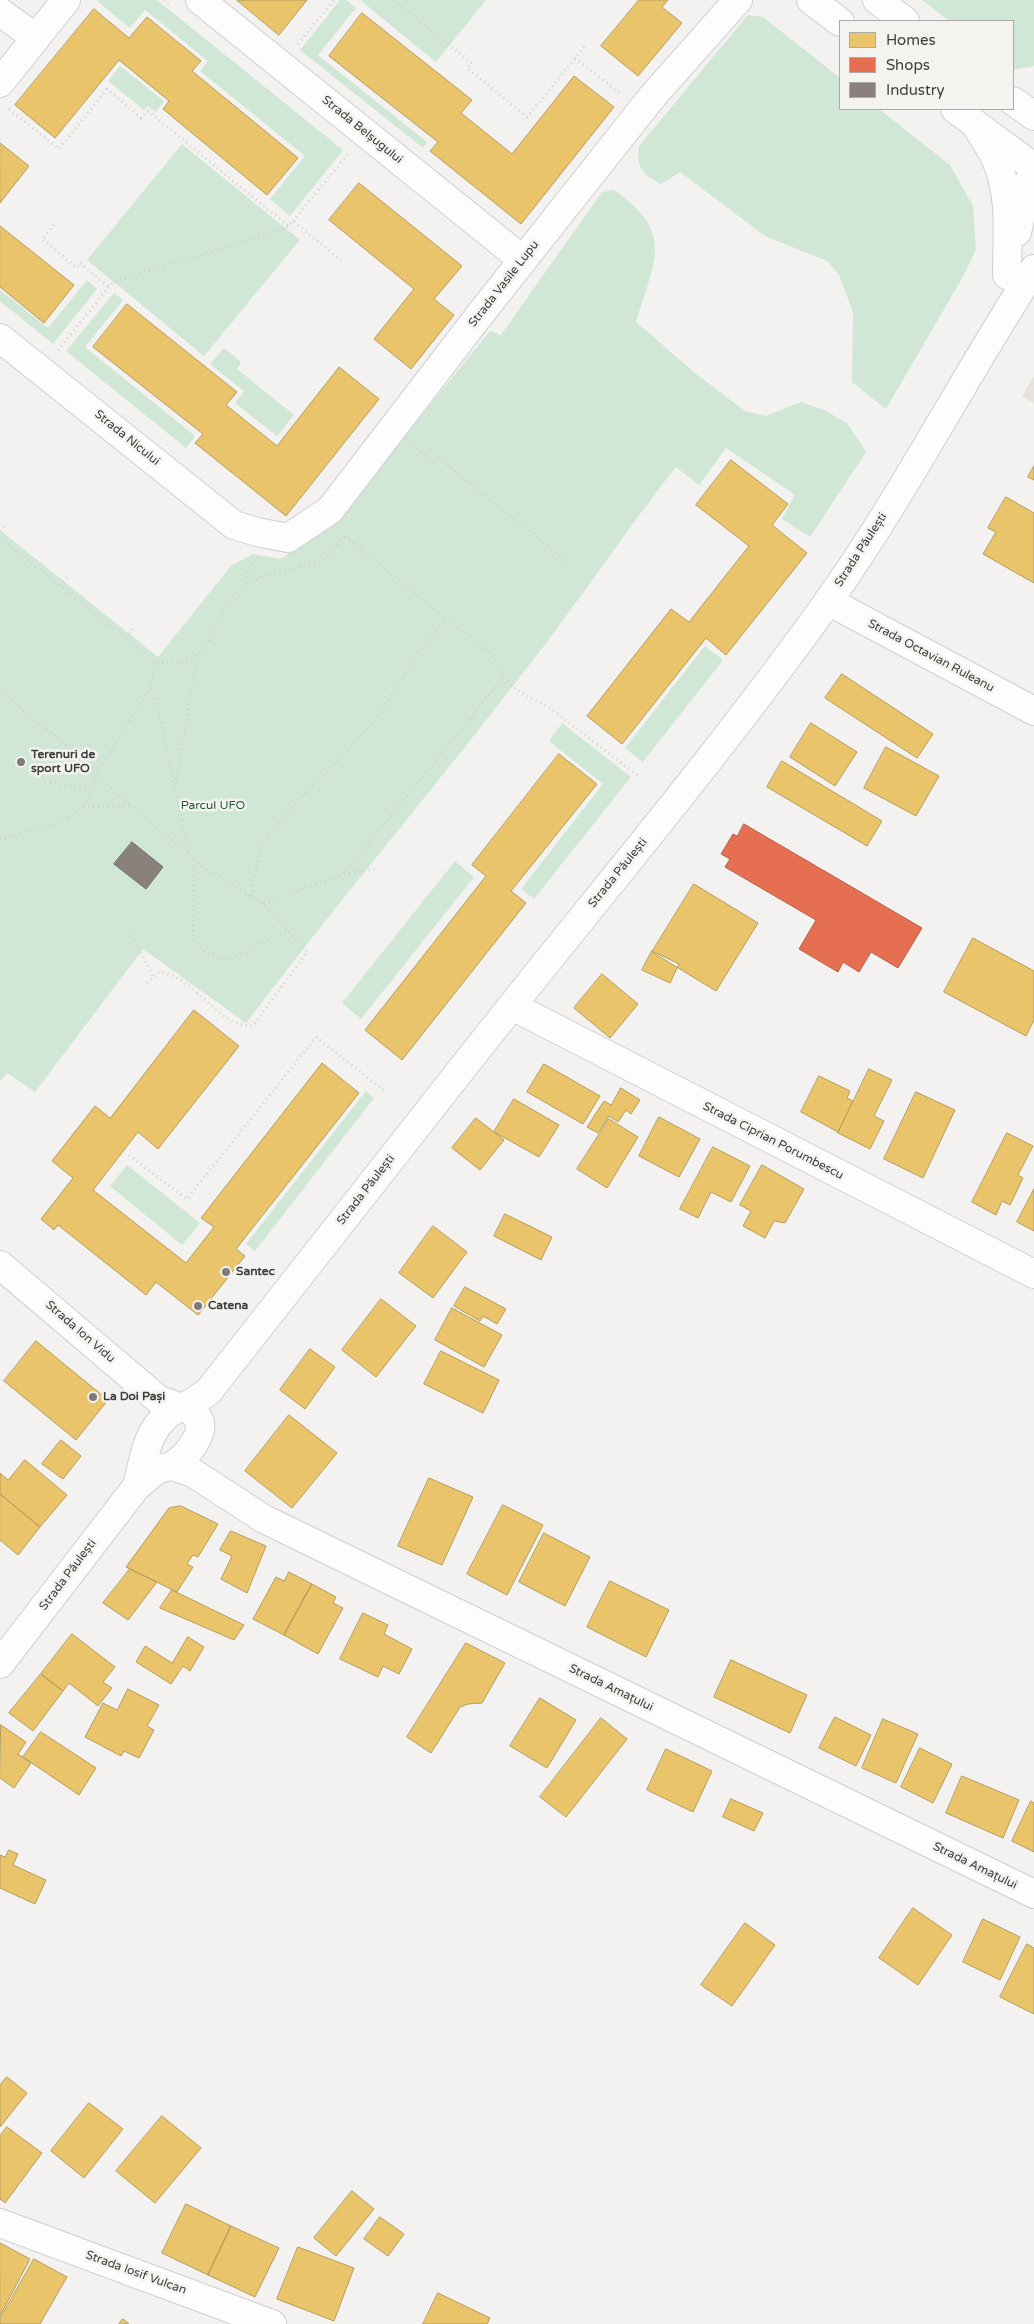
<!DOCTYPE html>
<meta charset="utf-8">
<style>
body{margin:0}
#map{position:relative;width:1034px;height:2324px;overflow:hidden;background:#f3f2f1;font-family:"Varela Round",sans-serif}
canvas{display:block}
.legend{position:absolute;left:839px;top:20px;width:175px;height:90px;box-sizing:border-box;background:#f4f3f0;border:1px solid #abaaa8;margin:0;padding:6px 9px;list-style:none;font-size:15px;color:#3d3d3b}
.legend li{display:flex;align-items:center;gap:10px;height:25px}
.legend b{width:25px;border:1px solid #abaaa8}
</style>
<div id="map">
<canvas width="1034" height="2324"></canvas>
<ul class="legend">
<li><b style="height:14px;background:#e9c46a"></b>Homes</li>
<li><b style="height:14px;background:#e76f51"></b>Shops</li>
<li><b style="height:14px;background:#8a817c"></b>Industry</li>
</ul>
</div>
<script>
const g = document.querySelector('canvas').getContext('2d');
g.lineJoin = 'round';
function fillPath(path, color) {
  g.fillStyle = color;
  g.fill(path, 'evenodd');
}
function strokePath(path, color, width, dash) {
  g.strokeStyle = color;
  g.lineWidth = width;
  g.lineCap = dash ? 'butt' : 'round';
  g.setLineDash(dash || []);
  g.stroke(path);
}
function write(font, color, halo, rows, align = 'center') {
  g.font = font + ' "Varela Round",sans-serif';
  g.lineWidth = 5;
  g.setLineDash([]);
  g.textBaseline = 'middle';
  g.strokeStyle = halo;
  g.fillStyle = color;
  for (const [text, x, y, turn = 0] of rows) {
    g.save();
    g.translate(x, y);
    g.rotate((+turn || 0) * Math.PI / 180);
    g.textAlign = isNaN(turn) ? turn : align;
    if (halo) g.strokeText(text, 0, 0);
    g.fillText(text, 0, 0);
    g.restore();
  }
}
fillPath(new Path2D(`
 M1034,376V403L1022,396Z`), '#e6e3de');
fillPath(new Path2D(`
 M96,0H157L343,150L290,216L270,199L305,156L200,71L208,61L145,10L130,28Z
 M340,0H346L356,8L318,55L427,142L423,148L300,50Z
 M360,0H486L436,62Z
 M922,0H1034V66L1013,70V21H949Z
 M748,15L763,17L840,78V109H879L950,165L973,206L976,249L964,275L886,409L852,382L853,312L839,275L827,261L765,236L680,172L661,184C642,175 636,166 639,146Z
 M120,66L164,101L156,112L147,106L144,110L108,81Z
 M182,144L300,240L204,356L87,260Z
 M614,190C676,233 654,262 636,322L695,373L745,411L766,416L801,402L824,410L847,423L866,452L810,537L782,519L795,495L726,448L699,485L676,467C623,534 576,606 523,673C432,791 336,904 246,1023L143,949L35,1092L7,1073L0,1081V530L158,657L231,566L253,554L281,559L338,518L490,331L501,335L602,192Z
 M87,280L97,289L53,344L0,301V290L48,328Z
 M114,293L123,300L85,347L195,436L186,448L66,351Z
 M224,348L241,362L237,369L294,415L277,436L235,403L244,391L210,364Z
 M705,646L723,660L643,762L625,748Z
 M562,723L631,777L534,899L521,889L603,784L549,741Z
 M455,861L474,877L361,1019L342,1003Z
 M366,1091L374,1098L255,1251L246,1244Z
 M127,1165L200,1223L182,1245L110,1186Z`), '#cfe7d4');
const homes = new Path2D(`
 M237,0H307L279,35Z
 M639,0H668L662,7L682,23L638,76L601,46Z
 M94,9L129,38L147,17L201,61L192,71L298,158L267,195L163,109L169,101L119,60L55,138L15,105Z
 M362,13L472,100L461,113L512,154L574,76L614,107L521,224L430,151L438,142L329,56Z
 M0,143L29,166L0,203Z
 M359,183L462,266L434,299L454,315L411,369L374,339L414,289L329,220Z
 M0,226L74,285L44,323L0,287Z
 M127,304L237,392L226,405L277,446L339,367L379,399L286,516L195,443L203,434L93,347Z
 M731,460L788,504L772,525L807,553L726,655L706,638L622,744L587,716L671,609L689,622L749,546L696,505Z
 M1034,466V480L1028,477Z
 M1006,497L1034,513V583L983,554L996,532L988,528Z
 M842,674L933,734L917,758L825,698Z
 M811,723L857,752L835,786L790,757Z
 M886,747L939,776L916,816L864,788Z
 M559,754L597,784L511,891L526,903L402,1060L365,1030L486,876L472,865Z
 M782,761L882,821L867,846L767,787Z
 M694,884L758,923L716,991L652,952Z
 M973,938L1034,971V1020L1026,1036L944,992Z
 M652,951L679,964L670,983L642,970Z
 M602,974L638,1004L610,1038L574,1008Z
 M194,1010L239,1046L158,1149L138,1132L93,1190L186,1263L214,1227L201,1218L322,1063L359,1093L236,1249L245,1256L198,1315L156,1282L146,1295L58,1225L54,1230L41,1219L73,1178L52,1161L95,1106L110,1118Z
 M544,1064L600,1096L583,1124L527,1092Z
 M869,1069L892,1080L874,1116L884,1121L870,1149L838,1133Z
 M819,1076L850,1091L847,1098L853,1101L838,1132L801,1112Z
 M621,1088L640,1100L631,1114L626,1110L618,1122L609,1116L598,1133L587,1127L604,1101L611,1105Z
 M916,1092L955,1110L923,1178L884,1159Z
 M514,1099L559,1125L539,1157L494,1132Z
 M659,1117L700,1139L679,1177L639,1156Z
 M476,1118L504,1140L480,1170L452,1148Z
 M609,1119L638,1137L607,1188L577,1169Z
 M1007,1133L1033,1146L1018,1175L1023,1178L1010,1205L1002,1201L996,1215L972,1202Z
 M713,1147L750,1166L731,1202L711,1192L698,1218L680,1209Z
 M762,1165L804,1189L785,1223L774,1221L765,1238L743,1226L751,1211L740,1205Z
 M1034,1189V1231L1017,1222Z
 M505,1214L552,1237L541,1260L494,1236Z
 M433,1226L467,1252L433,1298L399,1273Z
 M465,1287L506,1309L497,1324L483,1316L480,1321L454,1306Z
 M381,1299L416,1326L376,1377L342,1350Z
 M452,1308L502,1335L484,1367L435,1340Z
 M36,1341L108,1400L76,1440L4,1381Z
 M310,1349L335,1367L305,1409L280,1390Z
 M441,1351L499,1380L483,1413L424,1384Z
 M289,1415L337,1453L292,1508L245,1471Z
 M61,1440L81,1456L63,1479L42,1464Z
 M25,1460L67,1495L40,1527L0,1494V1473L8,1480Z
 M429,1478L473,1497L442,1565L398,1546Z
 M0,1494L40,1527L18,1555L0,1540Z
 M503,1505L543,1525L507,1595L467,1574Z
 M181,1506L218,1524L198,1557L193,1555L187,1564L193,1567L177,1592L126,1567L169,1508Z
 M231,1531L266,1546L247,1593L221,1579L232,1556L220,1550Z
 M544,1533L590,1557L565,1606L519,1582Z
 M130,1569L157,1582L128,1620L103,1603Z
 M289,1572L312,1584L284,1635L253,1619L276,1577L284,1581Z
 M610,1581L669,1610L646,1657L587,1627Z
 M312,1584L336,1597L333,1603L343,1608L318,1654L284,1635Z
 M172,1590L244,1625L234,1640L160,1608Z
 M363,1613L388,1625L384,1634L412,1649L399,1674L383,1666L378,1677L340,1659Z
 M72,1634L115,1667L103,1682L112,1688L98,1706L69,1683L63,1691L41,1674Z
 M188,1637L204,1647L190,1671L183,1666L171,1684L136,1662L145,1646L172,1663Z
 M466,1643L505,1663L482,1703L468,1704L460,1707L431,1753L407,1737Z
 M731,1660L807,1695L790,1733L714,1697Z
 M41,1674L63,1691L33,1731L9,1713Z
 M128,1689L159,1705L147,1726L154,1730L139,1758L124,1751L121,1756L85,1737L103,1703L117,1710Z
 M540,1698L576,1720L547,1768L510,1746Z
 M835,1717L871,1735L856,1766L819,1748Z
 M601,1718L627,1739L566,1817L540,1797Z
 M883,1719L918,1734L896,1783L862,1768Z
 M1,1725L26,1742L18,1754L31,1763L14,1788L0,1778Z
 M41,1732L96,1768L79,1795L23,1757Z
 M920,1748L952,1764L933,1803L901,1787Z
 M666,1749L712,1771L693,1812L647,1790Z
 M962,1776L1019,1800L1003,1838L946,1813Z
 M731,1799L763,1813L754,1831L723,1817Z
 M1031,1801L1034,1803V1852L1012,1841Z
 M9,1850L18,1854L13,1865L46,1880L35,1904L0,1888V1855L5,1857Z
 M913,1908L952,1935L918,1985L879,1958Z
 M983,1919L1020,1937L1000,1980L963,1962Z
 M745,1923L775,1945L732,2006L701,1985Z
 M1027,1944L1034,1948V2014L1000,1997Z
 M7,2077L27,2093L0,2127V2085Z
 M89,2103L123,2129L84,2178L51,2151Z
 M162,2116L201,2148L155,2203L116,2171Z
 M7,2127L42,2153L5,2203L0,2199V2136Z
 M352,2191L374,2209L336,2256L314,2238Z
 M186,2204L231,2226L208,2275L162,2253Z
 M380,2217L404,2234L388,2256L364,2239Z
 M231,2226L279,2248L255,2297L208,2275Z
 M0,2243L30,2259L0,2316Z
 M298,2247L354,2268L334,2321L277,2299Z
 M34,2259L67,2277L40,2324H0V2319Z
 M438,2293L490,2318L487,2324H423Z
 M123,2319L129,2324H119Z`);
fillPath(homes, '#e9c46a');
strokePath(homes, '#b59c5c', 1);
const shops = new Path2D(`
 M744,824L922,928L898,968L871,952L859,972L843,962L838,972L799,949L816,920L725,867L730,859L721,854L733,834L737,836Z`);
fillPath(shops, '#e76f51');
strokePath(shops, '#b4604a', 1);
const industry = new Path2D(`
 M132,842L163,867L146,889L114,864Z`);
fillPath(industry, '#8a817c');
strokePath(industry, '#736d68', 1);
const street = new Path2D(`
 M200,0L523,260
 M0,12L36,38
 M0,83L66,0
 M0,338L234,525L257,532L288,538L330,510L478,317L652,97L738,0
 M828,601L1034,711
 M512,1006L1034,1274
 M0,2223L272,2324`);
const secondary = new Path2D(`
 M811,0L840,22
 M877,0L905,21
 M1013,101L1034,116
 M955,109L1028,163
 M975,124C982,136 991,148 996,160C1012,196 1007,237 1007,275
 M1017,232L1030,178
 M0,1265L159,1400L179,1407
 M185,1407L208,1392C317,1252 427,1112 538,973C636,851 736,730 827,603C903,496 963,379 1034,269
 M173,1466L193,1473L264,1519L1034,1894
 M0,1664L137,1486C144,1481 153,1471 162,1468C166,1467 170,1467 173,1465C186,1457 207,1433 198,1418C193,1411 187,1407 179,1407C145,1427 146,1453 137,1486`);
strokePath(street, '#d0cfce', 30);
strokePath(secondary, '#d0cfce', 30);
strokePath(new Path2D(`
 M164,0L171,6
 M393,0L472,63L467,68L527,117L586,45
 M298,44L334,0
 M575,58L619,93
 M9,109L59,149L107,89L141,118L148,111L288,226L293,221L342,261
 M293,221L348,154
 M54,225L42,239L77,268L80,263L109,287
 M58,350L113,282L288,227
 M413,445L435,463L439,458L569,564
 M0,531L4,526
 M345,536L446,619L474,639L494,657L503,678L519,692L550,708L638,776
 M0,538L155,661C174,668 200,660 210,639C218,623 222,606 236,593C254,575 278,573 302,566C308,565 316,564 321,561C330,555 338,544 345,536
 M245,583L247,572L255,560
 M60,586L68,577
 M126,638L132,629
 M150,689L159,712L189,854
 M0,691L98,771
 M45,782L92,790
 M176,784L197,655
 M83,806H132
 M0,839C21,833 71,823 84,805C90,796 93,786 95,775
 M194,860L193,939L204,952L228,960L287,930
 M344,874L376,869
 M251,896L259,854L270,832L291,808L353,745L382,711L417,654L446,619
 M264,904L343,874L503,678
 M125,927L138,946L153,977
 M147,983L159,972C197,976 215,1027 253,1026L307,952L264,904L205,868L95,775L150,689L155,661
 M129,1155L187,1199L316,1037L386,1092`), '#d1d1d1', 3, [1, 4]);
strokePath(street, '#fdfdfd', 28);
strokePath(secondary, '#fdfdfd', 28);
for (const [x, y, r, color] of [
 [21,762,5,"#7d7c7b"],
 [226,1272,5,"#7d7c7b"],
 [198,1306,5,"#7d7c7b"],
 [93,1397,5,"#7d7c7b"]
]) {
  const dot = new Path2D();
  dot.arc(x, y, r, 0, 2 * Math.PI);
  g.fillStyle = color;
  g.fill(dot);
  strokePath(dot, '#f4f3f0', 2);
}
write('12px', '#3d3d3b', '#f4f3f0', [
 ["Strada Belșugului",362,130,39],
 ["Strada Vasile Lupu",504,284,-52],
 ["Strada Nicului",127,438,39],
 ["Strada Păulești",861,550,-57],
 ["Strada Octavian Ruleanu",931,656,28],
 ["Strada Păulești",618,873,-51],
 ["Strada Ciprian Porumbescu",773,1141,27],
 ["Strada Păulești",366,1190,-52],
 ["Strada Ion Vidu",80,1332,41],
 ["Strada Păulești",68,1575,-53],
 ["Strada Amațului",611,1688,26],
 ["Strada Amațului",975,1866,26],
 ["Strada Iosif Vulcan",136,2273,20]
]);
write('bold 12px', '#3d3d3b', '#f4f3f0', [
 ["Terenuri de",31,755],
 ["sport UFO",31,769],
 ["Santec",236,1272],
 ["Catena",208,1306],
 ["La Doi Pași",103,1397]
], 'left');
write('12px', '#1d5b33', '#f4f3f0', [
 ["Parcul UFO",213,806]
]);
</script>
